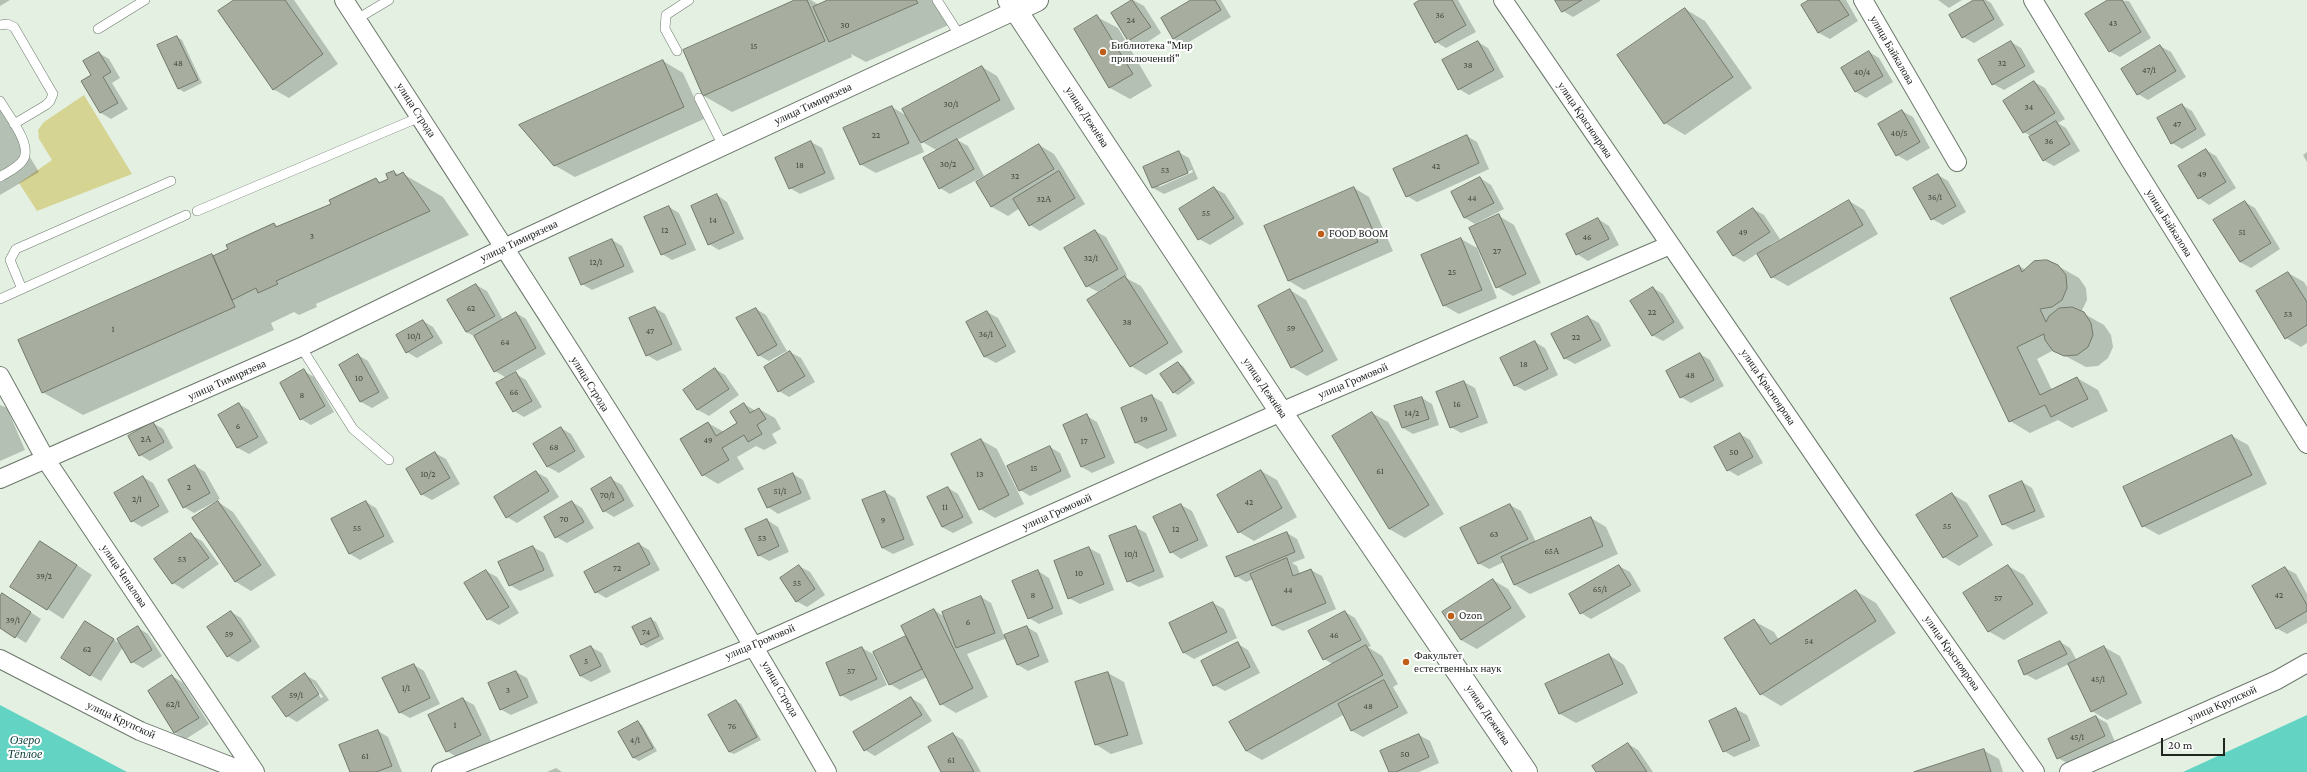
<!DOCTYPE html>
<meta charset="utf-8">
<style>
body{margin:0}
#map{position:relative;width:2307px;height:772px;overflow:hidden;background:#e3f0e2;font-family:"Crimson Pro",serif}
canvas{display:block}
.scale{position:absolute;left:2161px;top:738px;width:64px;height:18px;box-sizing:border-box;border:2px solid #212621;border-top:0;padding-left:5px;font-size:12px;line-height:14px;white-space:nowrap;color:#212621;-webkit-text-stroke:3px #fff;paint-order:stroke}
</style>
<div id="map">
<canvas width="2307" height="772"></canvas>
<div class="scale">20 m</div>
</div>
<script>
const g = document.querySelector('canvas').getContext('2d');
g.lineJoin = 'round';
function fillPath(path, color) {
  g.fillStyle = color;
  g.fill(path, 'evenodd');
}
function strokePath(path, color, width, dash) {
  g.strokeStyle = color;
  g.lineWidth = width;
  g.lineCap = dash ? 'butt' : 'round';
  g.setLineDash(dash || []);
  g.stroke(path);
}
function write(font, color, halo, rows, align = 'center') {
  g.font = font + ' "Crimson Pro",serif';
  g.lineWidth = 4;
  g.setLineDash([]);
  g.textBaseline = 'middle';
  g.strokeStyle = halo;
  g.fillStyle = color;
  for (const [text, x, y, turn = 0] of rows) {
    g.save();
    g.translate(x, y);
    g.rotate((+turn || 0) * Math.PI / 180);
    g.textAlign = isNaN(turn) ? turn : align;
    if (halo) g.strokeText(text, 0, 0);
    g.fillText(text, 0, 0);
    g.restore();
  }
}
fillPath(new Path2D(`
 M84,95L132,174L37,211L19,183L52,160L39,139L38,130L44,122Z`), '#d6d493');
fillPath(new Path2D(`
 M0,705L127,772H0Z
 M2307,715V772H2183Z`), '#63d4c3');
fillPath(new Path2D(`
 M0,0H10L0,6Z
 M235,0H294L338,64L289,98L273,89Z
 M797,0H811L819,5L830,0H937L953,23L866,62L851,54L852,57L732,112L704,96L685,51Z
 M1133,0L1144,6L1161,33L1140,47L1129,41L1112,14Z
 M1193,0H1221L1231,17L1184,45L1174,39Z
 M1422,0H1458L1476,32L1446,48L1436,42Z
 M1556,0H1600V1L1573,17L1563,11Z
 M1811,0H1846L1858,21L1830,39L1819,33L1803,5Z
 M1938,0H1962L1949,8Z
 M1976,0H1986L1991,3L2004,25L1974,43L1963,37Z
 M2110,0L2129,1L2151,38L2120,57L2109,51Z
 M1685,9L1705,21L1752,88L1685,135L1665,123L1618,56Z
 M1097,17L1118,28L1152,86L1130,99L1110,88L1076,29Z
 M177,37L182,40L202,83L184,92L179,89L159,46Z
 M1478,42L1488,48L1504,77L1469,95L1459,89Z
 M2011,42L2021,48L2035,72L2004,90L1993,84L1979,60Z
 M2160,46L2171,52L2186,77L2148,100L2138,94Z
 M1869,52L1879,58L1893,82L1866,98L1856,92L1842,68Z
 M99,53L109,59L120,78L112,83L128,109L111,119L101,113L92,76Z
 M663,61L683,73L704,119L575,177L554,165Z
 M982,67L997,76L1015,109L957,140L968,146L984,176L950,194L940,188L938,151L919,140L924,152L876,173L860,164L892,107L907,116Z
 M2034,82L2045,88L2065,119L2058,123L2066,128L2080,151L2054,166L2043,160L2032,137L2024,132Z
 M2182,105L2192,111L2206,135L2182,149L2172,143Z
 M0,108L39,172L0,195Z
 M1902,111L1913,117L1930,148L1907,161L1897,155Z
 M1467,136L1477,142L1489,169L1417,202L1407,196Z
 M811,142L822,148L835,179L800,194L790,188Z
 M1039,145L1054,154L1085,204L1040,231L1030,225L1020,208L1008,216L992,207L977,183Z
 M2206,150L2216,156L2236,188L2209,205L2199,198L2180,166Z
 M1178,152L1189,158L1198,179L1164,194L1153,188L1144,167ZM1192,170L1193,172L1159,187V185Z
 M2307,152V162L2303,155Z
 M394,172L400,175L403,174L443,197L469,235L316,304L317,307L299,315L294,312L271,323L274,330L83,415L42,392L212,255L214,256L230,250L274,224L279,227L332,204L376,180L382,183L389,180Z
 M1938,175L1948,181L1966,212L1943,225L1932,219Z
 M1480,178L1491,185L1504,209L1475,224L1465,218L1452,193Z
 M1214,188L1225,194L1244,224L1210,245L1199,239Z
 M1354,188L1369,197L1393,251L1304,290L1289,281Z
 M717,195L727,202L744,239L719,250L709,244Z
 M1849,201L1864,210L1878,234L1788,286L1772,277L1758,253L1744,262L1734,256L1718,232L1753,209L1764,215L1780,239L1770,245L1771,247Z
 M2245,202L2255,208L2280,249L2251,268L2240,262Z
 M669,207L679,213L696,250L672,260L662,254Z
 M1499,216L1514,225L1541,283L1513,296L1497,287Z
 M1598,219L1609,226L1619,245L1588,261L1577,254L1567,235Z
 M1095,231L1106,237L1127,275L1124,277L1141,286L1183,352L1146,375L1131,366L1107,286L1098,292L1087,286Z
 M1461,239L1477,248L1497,298L1459,314L1443,305Z
 M612,240L622,246L634,272L592,290L582,284Z
 M2019,266L2026,270L2058,266L2079,278L2086,288L2087,300L2081,312L2104,325L2111,335L2113,347L2108,358L2098,366L2086,367L2054,350L2037,359L2052,390L2077,378L2098,390L2108,411L2072,428L2058,420L2030,433L2010,421Z
 M2288,273L2304,282L2307,287V343L2301,347L2286,338Z
 M476,285L487,291L503,320L516,313L526,319L546,354L505,377L495,371L476,337L466,332Z
 M1653,288L1663,294L1684,328L1663,341L1652,335Z
 M1290,290L1306,300L1338,360L1307,376L1292,367Z
 M655,308L665,314L682,350L657,361L647,355Z
 M756,309L766,315L787,351L769,361L758,355Z
 M987,312L998,318L1016,352L996,363L985,357L967,323Z
 M1588,317L1599,323L1611,346L1575,364L1564,358Z
 M423,321L433,327L443,343L417,358L407,352Z
 M1535,342L1545,348L1558,375L1525,391L1514,385Z
 M790,352L801,358L815,382L789,397L779,391Z
 M1700,354L1710,360L1724,386L1691,403L1681,397Z
 M358,355L368,361L389,398L372,408L361,402L341,365Z
 M1178,363L1183,366L1195,383L1178,395L1173,392Z
 M715,369L725,375L739,395L709,416L698,410L684,390Z
 M304,371L314,377L334,412L311,425L301,419Z
 M516,374L526,380L542,407L524,417L514,411Z
 M1464,382L1475,388L1488,423L1461,433L1451,427L1437,392Z
 M1152,396L1162,402L1177,436L1147,449L1136,443L1122,409Z
 M1422,398L1432,404L1439,425L1413,434L1403,428Z
 M239,404L249,410L268,443L249,454L238,448L220,415Z
 M744,404L756,411L759,409L775,418L781,429L772,434L777,443L764,450L756,446L737,457L744,469L718,484L703,475L708,423L724,432L738,424Z
 M0,405L7,408L25,450L0,461Z
 M1372,413L1388,422L1444,514L1405,538L1389,529Z
 M1087,416L1097,422L1115,463L1092,473L1082,467L1064,425Z
 M153,423L163,429L173,448L150,461L140,455Z
 M561,428L571,434L585,457L559,473L548,467L534,444Z
 M1740,434L1750,440L1763,463L1738,476L1728,470Z
 M2232,436L2248,445L2267,484L2159,535L2143,526Z
 M981,440L997,449L1024,504L995,518L980,509Z
 M1050,447L1060,453L1071,477L1030,496L1020,490Z
 M435,453L446,459L460,484L432,500L421,494Z
 M195,466L205,472L220,499L194,513L184,507Z
 M1261,471L1277,480L1297,517L1254,541L1239,532Z
 M536,472L547,478L559,497L517,523L507,517Z
 M793,474L803,480L811,499L778,514L768,507Z
 M143,477L153,483L169,512L142,527L132,521Z
 M611,479L622,485L634,506L614,517L604,511Z
 M2022,482L2032,488L2045,517L2013,530L2003,524Z
 M948,488L958,494L973,523L953,533L942,527Z
 M885,492L895,498L914,545L893,554L882,548Z
 M1952,494L1967,503L1993,545L1959,566L1944,557Z
 M218,502L233,512L276,575L251,591L236,582L194,519Z
 M366,502L376,508L394,542L360,560L350,554L332,519Z
 M572,502L582,508L594,528L567,543L556,537Z
 M1181,505L1192,511L1208,546L1181,559L1171,552Z
 M1510,505L1521,511L1536,542L1591,518L1606,527L1618,554L1530,594L1515,585L1504,562L1489,569L1478,563L1462,529Z
 M767,520L778,527L789,552L769,561L758,555Z
 M1135,527L1146,533L1164,577L1139,587L1128,581Z
 M1287,533L1297,539L1305,558L1292,563L1297,566L1300,574L1311,570L1322,576L1336,609L1283,631L1272,625L1253,579L1246,582L1236,576Z
 M191,535L202,541L219,564L183,589L173,583Z
 M639,544L649,550L660,570L606,598L596,592Z
 M533,547L544,553L554,576L520,591L510,585Z
 M1089,548L1100,554L1114,590L1080,604L1069,598Z
 M56,551L92,575L63,619L12,586Z
 M799,566L810,572L825,595L807,607L796,601Z
 M1619,566L1630,572L1641,591L1591,619L1581,613Z
 M2008,566L2024,575L2048,613L2004,640L1988,631Z
 M2285,568L2296,574L2307,594V623L2287,634L2276,628Z
 M486,571L497,577L519,613L499,625L488,619L466,584Z
 M1038,571L1049,578L1063,614L1039,624L1029,618Z
 M1493,580L1508,589L1526,617L1477,649L1461,640Z
 M1856,591L1876,603L1896,633L1781,706L1761,694L1754,621L1774,632L1779,640Z
 M981,597L991,603L1004,636L1027,627L1037,633L1049,662L1028,671L1018,665L1007,638L967,654L988,697L956,713L941,704L927,677L900,690L890,684L906,637L934,610L945,617Z
 M0,599L13,601L41,619L26,643L0,627Z
 M1213,603L1224,609L1237,638L1194,659L1184,653Z
 M231,612L241,618L260,647L238,662L227,656Z
 M1345,612L1355,618L1371,646L1368,647L1382,656L1398,684L1393,687L1408,713L1363,737L1352,731L1343,715L1262,760L1246,751L1334,665L1324,659Z
 M651,619L656,622L664,639L647,648L642,645L633,627Z
 M96,628L122,645L138,628L148,634L162,656L143,668L132,662L123,647L101,681L90,675Z
 M2060,642L2070,648L2077,661L2104,647L2120,656L2142,703L2107,720L2092,711L2069,664L2036,680L2025,674Z
 M1238,644L1248,650L1260,673L1225,691L1214,685Z
 M591,647L602,653L611,672L591,682L580,676Z
 M862,648L873,654L887,685L851,701L841,695Z
 M1609,655L1624,665L1638,693L1576,723L1560,714L1547,685Z
 M414,665L424,671L440,704L410,718L399,712Z
 M516,672L527,678L538,703L511,715L500,709Z
 M1108,673L1124,682L1143,744L1111,754L1095,744Z
 M305,675L316,681L329,700L297,722L287,716ZM310,682H312L323,697L321,698Z
 M172,676L183,683L209,724L186,739L175,733L149,691Z
 M911,698L921,704L932,721L875,756L865,750Z
 M463,699L474,705L491,741L457,757L447,751Z
 M736,701L741,704L761,740L734,754L729,752Z
 M1736,709L1747,715L1760,746L1734,757L1724,751Z
 M2096,717L2107,723L2115,742L2069,764L2058,758Z
 M637,722L642,725L657,751L639,761L634,758L620,732Z
 M378,731L388,737L402,772H351Z
 M953,734L963,740L981,772H943Z
 M1419,735L1430,741L1439,763L1419,772H1390Z
 M1628,744L1638,750L1653,772H1597Z
 M1983,750L1999,759L2003,772H1917Z
 M556,768L562,772H547Z`), '#0003');
const building = new Path2D(`
 M234,0H285L323,54L273,90L218,11Z
 M795,0H807L825,41L703,96L683,50Z
 M828,0H916L918,3L829,42L813,7Z
 M1132,0L1151,27L1128,41L1111,13Z
 M1191,0H1215L1221,10L1173,39L1161,18Z
 M1420,0H1452L1466,25L1435,43L1414,4Z
 M1555,0H1582L1562,12Z
 M1809,0H1839L1849,15L1818,33L1801,5Z
 M1974,0H1983L1994,19L1962,38L1949,15Z
 M2108,0H2122L2141,32L2109,52L2085,14Z
 M1685,8L1733,77L1664,124L1617,55Z
 M1097,15L1133,74L1109,88L1074,29Z
 M177,36L198,80L178,89L157,45Z
 M1478,41L1494,70L1458,90L1442,60Z
 M2011,41L2025,66L1992,85L1978,60Z
 M2160,45L2176,71L2137,95L2121,69Z
 M1869,51L1883,76L1855,92L1841,68Z
 M99,52L111,72L103,77L118,103L100,113L81,81L91,75L83,61Z
 M663,60L684,107L554,166L519,125Z
 M982,66L1000,100L921,143L902,109Z
 M2034,81L2055,113L2023,133L2003,101Z
 M2182,104L2196,129L2171,144L2157,118Z
 M892,106L909,143L860,165L843,128Z
 M1902,110L1920,142L1896,156L1878,124Z
 M2056,121L2070,144L2043,161L2029,137Z
 M1467,135L1479,163L1406,197L1393,169Z
 M957,139L974,169L939,189L923,158Z
 M811,141L825,173L789,189L775,158Z
 M1039,144L1054,169L991,207L976,182Z
 M2206,149L2226,182L2198,199L2178,166Z
 M1179,151L1188,173L1152,188L1143,167Z
 M394,171L396,176L403,172L430,211L276,281L278,284L258,293L256,288L232,300L213,256L228,249L226,245L274,223L276,227L331,204L329,200L376,178L379,183L388,179L386,174Z
 M1059,171L1075,198L1029,226L1013,199Z
 M1938,174L1956,206L1931,220L1913,188Z
 M1480,177L1494,203L1464,218L1451,192Z
 M1214,187L1234,218L1198,240L1179,209Z
 M1354,187L1378,242L1288,281L1264,226Z
 M717,194L734,233L708,245L691,206Z
 M1849,200L1863,225L1771,278L1757,254Z
 M2245,201L2271,243L2240,262L2213,220Z
 M669,206L686,244L661,255L644,217Z
 M1753,208L1770,232L1733,256L1717,232Z
 M1499,214L1526,274L1496,288L1469,228Z
 M1598,218L1609,239L1576,255L1566,234Z
 M1095,230L1118,269L1086,287L1064,248Z
 M1461,238L1482,290L1443,306L1421,255Z
 M612,239L624,266L581,285L569,258Z
 M212,254L235,307L42,393L18,340Z
 M2047,260L2058,265L2066,275L2067,288L2062,300L2052,307L2040,309L2046,322L2049,316L2059,308L2072,307L2084,312L2091,323L2093,335L2088,347L2077,355L2064,356L2053,351L2045,340L2044,334L2017,347L2040,395L2077,377L2088,399L2051,417L2045,405L2009,422L1950,298L2019,265L2022,272L2034,261Z
 M2288,272L2307,302V325L2285,339L2256,291Z
 M1125,276L1168,343L1130,367L1087,300Z
 M476,284L495,316L466,332L447,300Z
 M1653,287L1674,322L1652,336L1630,301Z
 M1290,289L1323,351L1291,368L1258,306Z
 M655,307L672,344L646,356L629,318Z
 M756,308L777,345L758,356L736,318Z
 M987,311L1006,346L984,357L966,322Z
 M516,312L536,348L494,372L474,336Z
 M1588,316L1601,340L1564,359L1551,334Z
 M423,320L433,337L406,353L396,335Z
 M1535,341L1548,369L1514,386L1500,358Z
 M790,351L805,376L778,392L764,367Z
 M1700,353L1714,380L1680,398L1666,371Z
 M358,354L379,392L360,402L339,365Z
 M1178,362L1191,380L1173,393L1160,374Z
 M715,368L729,389L697,410L683,390Z
 M304,369L325,406L300,420L280,383Z
 M516,372L532,401L513,412L496,383Z
 M1464,381L1478,417L1450,428L1436,392Z
 M1152,395L1167,430L1135,443L1121,408Z
 M1422,397L1429,419L1402,428L1394,406Z
 M239,403L258,437L237,448L218,415Z
 M744,403L750,413L759,408L766,419L757,425L762,434L748,442L744,435L722,448L729,460L702,476L680,439L708,422L716,436L737,423L730,412Z
 M1372,412L1429,505L1389,529L1332,436Z
 M1087,414L1105,457L1081,467L1063,425Z
 M153,422L164,442L139,456L128,436Z
 M561,427L575,451L547,467L533,444Z
 M1740,433L1753,457L1727,471L1714,447Z
 M2232,435L2252,475L2142,527L2123,487Z
 M981,439L1009,495L979,510L951,454Z
 M1050,446L1061,471L1019,491L1007,466Z
 M435,452L450,478L421,495L406,469Z
 M195,465L210,493L183,508L168,480Z
 M1261,470L1282,508L1238,533L1217,495Z
 M536,471L549,491L506,518L494,497Z
 M793,473L801,493L767,508L758,489Z
 M143,476L159,506L131,522L114,493Z
 M611,477L624,500L603,512L591,489Z
 M2022,481L2035,511L2002,525L1989,496Z
 M948,487L963,517L942,527L927,497Z
 M885,491L904,539L882,548L862,500Z
 M1952,493L1978,536L1943,558L1916,515Z
 M218,501L261,565L235,582L192,518Z
 M366,501L384,536L349,554L331,519Z
 M572,501L584,522L555,538L544,517Z
 M1181,504L1198,540L1170,553L1153,517Z
 M1510,504L1528,539L1478,564L1460,528Z
 M1591,517L1603,546L1514,585L1501,557Z
 M767,519L779,546L758,556L745,529Z
 M1136,526L1154,571L1127,582L1109,536Z
 M1287,532L1295,552L1235,577L1226,557Z
 M191,533L209,558L172,584L154,559Z
 M40,541L77,565L47,610L10,587Z
 M639,543L650,564L595,593L584,572Z
 M533,546L544,570L509,586L498,562Z
 M1089,547L1104,584L1068,599L1054,561Z
 M1287,558L1293,576L1311,569L1326,603L1272,626L1250,574Z
 M799,565L815,589L796,602L780,578Z
 M1619,565L1631,585L1580,614L1569,594Z
 M2008,565L2033,604L1988,632L1963,593Z
 M2285,567L2307,605V611L2276,629L2252,586Z
 M486,570L509,607L487,620L464,583Z
 M1038,570L1053,608L1028,619L1012,581Z
 M1493,579L1511,608L1461,640L1442,612Z
 M1856,590L1876,621L1760,695L1724,638L1754,619L1770,644Z
 M2,593L31,612L15,638L0,628V597Z
 M981,596L995,633L956,648L942,612Z
 M1213,602L1227,632L1183,653L1169,623Z
 M934,609L973,688L940,705L901,626Z
 M231,611L251,641L227,657L207,627Z
 M1345,611L1361,640L1323,660L1308,631Z
 M651,618L659,636L641,645L632,627Z
 M85,621L114,639L90,676L61,658Z
 M138,626L152,650L131,663L117,639Z
 M1027,626L1039,656L1017,665L1004,635Z
 M906,636L922,669L889,685L873,652Z
 M2060,641L2067,654L2024,675L2018,661Z
 M1238,642L1250,667L1213,686L1201,661Z
 M1366,645L1383,675L1246,751L1229,722Z
 M591,646L601,666L580,676L570,656Z
 M2104,646L2127,694L2091,712L2068,664Z
 M862,647L877,679L840,696L826,663Z
 M1609,654L1623,684L1559,714L1545,684Z
 M414,664L430,698L399,713L382,678Z
 M516,671L528,697L500,710L488,683Z
 M1108,672L1128,735L1095,745L1075,682Z
 M305,673L319,694L286,717L272,697Z
 M172,675L199,718L174,733L148,691Z
 M1384,680L1398,707L1351,731L1338,704Z
 M911,697L922,715L864,751L853,732Z
 M463,698L481,735L446,752L428,715Z
 M736,700L757,737L729,752L708,715Z
 M1736,708L1750,740L1723,752L1709,721Z
 M2096,716L2105,736L2057,759L2048,739Z
 M638,721L653,748L633,758L618,732Z
 M378,730L392,766L376,772H350L339,745Z
 M953,733L974,772H941L928,747Z
 M1419,734L1429,757L1396,772H1389L1380,751Z
 M1628,743L1647,772H1596L1592,766Z
 M1984,749L1991,772H1914Z`);
fillPath(building, '#a8ae9f');
strokePath(building, '#72786a', 1);
const service = new Path2D(`
 M937,0L960,36
 M357,19L389,0
 M0,25L7,24L14,27L53,94L50,101L46,105L14,124
 M98,29L145,0
 M677,51L665,29L666,15L689,0
 M699,98L723,146
 M0,101C8,115 33,145 23,160C18,168 7,172 0,177
 M197,211L420,117
 M22,289L10,260L16,249L171,181
 M0,299L186,215
 M301,347L353,429L389,460`);
const minor = new Path2D(`
 M344,0C509,255 676,509 827,772
 M1503,0L1869,535L2035,772
 M1863,0L1957,162
 M2033,0L2130,160L2307,444
 M0,376L46,460L255,772
 M0,479L301,347L504,248L1016,10
 M0,659L140,731L245,772
 M441,772L755,646L1281,412L1670,245
 M2069,772L2277,680L2307,663`);
const tertiary = new Path2D(`
 M1016,10L1037,0`);
const secondary = new Path2D(`
 M1009,0L1281,412L1526,772`);
strokePath(service, '#6d786c', 10);
strokePath(minor, '#6d786c', 20);
strokePath(tertiary, '#6d786c', 24);
strokePath(secondary, '#6d786c', 24);
strokePath(service, '#fff', 9);
strokePath(minor, '#fff', 18);
strokePath(tertiary, '#fff', 22);
strokePath(secondary, '#fff', 22);
for (const [x, y, r, color] of [
 [1103,52,4,"#be5e19"],
 [1321,234,4,"#be5e19"],
 [1451,616,4,"#be5e19"],
 [1406,662,4,"#be5e19"]
]) {
  const dot = new Path2D();
  dot.arc(x, y, r, 0, 2 * Math.PI);
  g.fillStyle = color;
  g.fill(dot);
  strokePath(dot, '#fff', 1.5);
}
write('9px', '#434840', null, [
 ["36",1440,15],
 ["24",1131,20],
 ["43",2113,23],
 ["30",845,25],
 ["15",754,46],
 ["48",178,63],
 ["32",2002,63],
 ["38",1468,65],
 ["47/1",2149,70],
 ["40/4",1862,72],
 ["30/1",951,104],
 ["34",2029,107],
 ["47",2177,124],
 ["40/5",1899,133],
 ["22",876,135],
 ["36",2049,141],
 ["30/2",948,164],
 ["18",800,165],
 ["42",1436,166],
 ["53",1165,170],
 ["49",2202,174],
 ["32",1015,176],
 ["36/1",1935,197],
 ["44",1472,198],
 ["32А",1044,199],
 ["55",1206,213],
 ["14",713,220],
 ["12",665,230],
 ["49",1743,232],
 ["51",2242,232],
 ["3",312,236],
 ["46",1587,237],
 ["27",1497,251],
 ["32/1",1091,258],
 ["12/1",596,262],
 ["25",1452,272],
 ["62",471,308],
 ["22",1652,312],
 ["53",2288,314],
 ["38",1127,322],
 ["59",1291,328],
 ["1",113,329],
 ["47",650,331],
 ["36/1",986,334],
 ["10/1",414,336],
 ["22",1576,337],
 ["64",505,342],
 ["18",1524,364],
 ["48",1690,375],
 ["10",359,378],
 ["66",514,392],
 ["8",302,395],
 ["16",1457,404],
 ["14/2",1412,413],
 ["19",1144,419],
 ["6",238,426],
 ["2А",146,439],
 ["49",708,440],
 ["17",1084,441],
 ["68",554,447],
 ["50",1734,452],
 ["15",1034,468],
 ["61",1380,471],
 ["10/2",428,474],
 ["13",980,474],
 ["2",189,487],
 ["51/1",780,491],
 ["70/1",607,495],
 ["2/1",137,499],
 ["42",1249,502],
 ["11",945,507],
 ["70",564,519],
 ["9",883,520],
 ["55",1947,526],
 ["55",357,528],
 ["12",1176,529],
 ["63",1494,534],
 ["53",762,538],
 ["65А",1552,551],
 ["10/1",1131,554],
 ["53",182,559],
 ["72",617,568],
 ["10",1079,573],
 ["39/2",44,576],
 ["55",797,583],
 ["65/1",1600,589],
 ["44",1288,590],
 ["8",1033,595],
 ["42",2279,595],
 ["57",1998,598],
 ["39/1",13,620],
 ["6",968,622],
 ["74",646,632],
 ["59",229,634],
 ["46",1334,635],
 ["54",1809,641],
 ["62",87,649],
 ["5",586,661],
 ["57",851,671],
 ["45/1",2098,679],
 ["1/1",406,688],
 ["3",508,690],
 ["59/1",296,695],
 ["62/1",173,704],
 ["48",1368,706],
 ["1",455,725],
 ["76",732,726],
 ["45/1",2077,737],
 ["4/1",635,740],
 ["50",1405,754],
 ["61",365,756],
 ["61",951,760]
]);
write('11px', '#212621', '#fff', [
 ["Библиотека \"Мир",1111,46],
 ["приключений\"",1111,59],
 ["FOOD BOOM",1329,234],
 ["Ozon",1459,616],
 ["Факультет",1414,656],
 ["естественных наук",1414,669]
], 'left');
write('11px', '#212621', '#fff', [
 ["улица Байкалова",1892,50,60],
 ["улица Тимирязева",813,104,-25],
 ["улица Строда",416,110,57],
 ["улица Дежнёва",1087,117,57],
 ["улица Красноярова",1585,120,56],
 ["улица Байкалова",2169,223,58],
 ["улица Тимирязева",519,241,-25],
 ["улица Тимирязева",227,380,-24],
 ["улица Громовой",1353,381,-23],
 ["улица Строда",590,384,58],
 ["улица Красноярова",1768,387,56],
 ["улица Дежнёва",1265,388,56],
 ["улица Громовой",1057,512,-24],
 ["улица Чепалова",124,576,56],
 ["улица Громовой",760,642,-23],
 ["улица Красноярова",1952,653,55],
 ["улица Строда",780,689,60],
 ["улица Крупской",2222,704,-24],
 ["улица Дежнёва",1488,715,56],
 ["улица Крупской",121,720,25]
]);
write('italic 12px', '#083e37', '#fff', [
 ["Озеро",25,740],
 ["Тёплое",25,754]
]);
</script>
